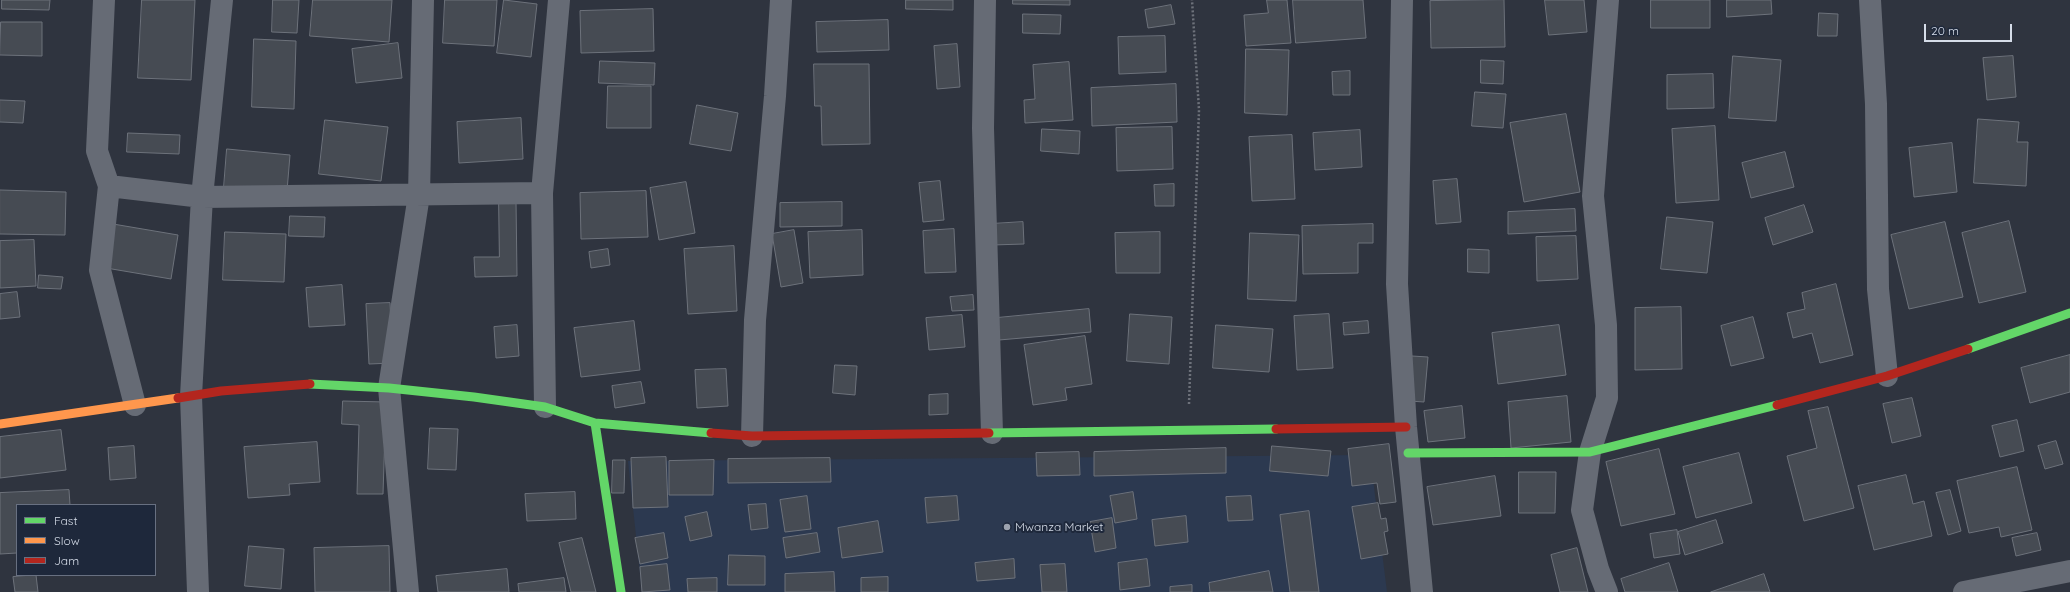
<!DOCTYPE html>
<style>
body{margin:0}
#map{position:relative;width:2070px;height:592px;overflow:hidden;background:#2f343f;font-family:Quicksand,sans-serif}
canvas{display:block}
.legend{position:absolute;left:16px;top:504px;width:140px;height:72px;box-sizing:border-box;background:#1e283b;border:1px solid #687081;margin:0;padding:5px 7px;list-style:none;font-size:12px;color:#d6dde9}
.legend li{display:flex;align-items:center;gap:8px;height:20px}
.legend b{width:20px;border:1px solid #687081}
.scale{position:absolute;left:1924px;top:24px;width:88px;height:18px;box-sizing:border-box;border:2px solid #d6dde9;border-top:0;padding-left:5px;font-size:12px;line-height:14px;white-space:nowrap;color:#d6dde9;-webkit-text-stroke:3px #1e283b;paint-order:stroke}
</style>
<div id="map">
<canvas width="2070" height="592"></canvas>
<ul class="legend">
<li><b style="height:5px;background:#63d668"></b>Fast</li>
<li><b style="height:5px;background:#ff974d"></b>Slow</li>
<li><b style="height:5px;background:#b3261e"></b>Jam</li>
</ul>
<div class="scale">20 m</div>
</div>
<script>
const g = document.querySelector('canvas').getContext('2d');
g.lineJoin = 'round';
function fillPath(path, color) {
  g.fillStyle = color;
  g.fill(path, 'evenodd');
}
function strokePath(path, color, width, dash) {
  g.strokeStyle = color;
  g.lineWidth = width;
  g.lineCap = dash ? 'butt' : 'round';
  g.setLineDash(dash || []);
  g.stroke(path);
}
function write(font, color, halo, rows, align = 'center') {
  g.font = font + ' Quicksand,sans-serif';
  g.lineWidth = 4;
  g.setLineDash([]);
  g.textBaseline = 'middle';
  g.strokeStyle = halo;
  g.fillStyle = color;
  for (const [text, x, y, turn = 0] of rows) {
    g.save();
    g.translate(x, y);
    g.rotate((+turn || 0) * Math.PI / 180);
    g.textAlign = isNaN(turn) ? turn : align;
    if (halo) g.strokeText(text, 0, 0);
    g.fillText(text, 0, 0);
    g.restore();
  }
}
fillPath(new Path2D(`
 M1370,455L1387,592H642L628,461Z`), '#2c3950');
const building = new Path2D(`
 M2,0H50L49,10L2,9Z
 M142,0H195L191,80L138,78Z
 M273,0H299L297,33L272,32Z
 M313,0H392L389,42L310,36Z
 M445,0H497L494,46L443,43Z
 M504,0L537,4L531,57L497,53Z
 M906,0H953V10L906,9Z
 M1013,0H1070V5L1013,4Z
 M1267,0H1287L1291,43L1246,46L1244,15L1268,13Z
 M1293,0H1363L1366,38L1296,43Z
 M1504,0L1505,47L1431,48L1430,1Z
 M1545,0H1584L1587,32L1549,35Z
 M1651,0H1710V28H1651Z
 M1727,0H1771L1772,14L1727,17Z
 M1171,5L1175,24L1148,28L1145,10Z
 M653,9L654,51L581,53L580,11Z
 M1819,13L1838,14L1837,36H1818Z
 M1023,14L1061,15L1060,34L1023,33Z
 M888,20L889,50L817,52L816,22Z
 M1,22H42V56L0,55Z
 M1165,36L1166,72L1119,74L1118,37Z
 M254,39L296,41L294,109L252,107Z
 M398,43L402,78L356,83L352,49Z
 M957,44L960,87L937,89L934,46Z
 M1246,49L1289,50L1287,115L1245,113Z
 M1733,56L1781,60L1776,121L1729,118Z
 M2013,56L2016,97L1987,100L1983,58Z
 M1481,60L1504,61L1503,84L1481,83Z
 M600,61L655,63L654,85L599,83Z
 M1069,62L1073,120L1025,123L1024,100L1035,99L1033,65Z
 M814,64H869L870,144L822,145L821,106H815Z
 M1350,71V95H1333L1332,72Z
 M1713,74L1714,108L1667,109V75Z
 M1176,84L1177,122L1092,126L1091,88Z
 M608,86H651V128H607Z
 M1475,92L1506,94L1503,128L1472,126Z
 M0,100L25,101L23,123L0,122Z
 M697,105L738,113L731,151L690,144Z
 M1566,114L1580,192L1524,202L1510,123Z
 M521,118L523,159L459,163L457,122Z
 M1978,119L2019,122L2017,142H2028L2026,186L1974,183Z
 M325,120L388,127L381,181L319,174Z
 M1715,126L1719,200L1676,203L1672,129Z
 M1172,127L1173,169L1117,171L1116,128Z
 M1042,129L1080,131L1079,154L1041,151Z
 M1360,130L1362,167L1315,170L1313,133Z
 M128,133L180,135L179,154L127,152Z
 M1292,135L1295,199L1252,201L1249,137Z
 M1952,143L1957,192L1914,197L1909,148Z
 M227,149L290,155L287,191L224,187Z
 M1785,152L1794,187L1751,198L1742,163Z
 M1457,179L1461,222L1436,224L1433,181Z
 M940,181L944,220L923,222L919,183Z
 M686,182L695,233L659,240L650,188Z
 M1174,184V206H1155L1154,185Z
 M0,190L66,192L65,235L0,234Z
 M646,191L648,237L581,239L580,193Z
 M499,201H516L517,276L475,277L474,257H499Z
 M842,202V226L780,227V203Z
 M1804,205L1813,232L1773,245L1765,218Z
 M1575,209L1576,231L1508,234V212Z
 M290,216L325,217L324,237L289,236Z
 M1667,217L1713,222L1707,273L1661,269Z
 M2009,221L2026,292L1979,303L1962,233Z
 M1023,222L1024,244L992,245L991,224Z
 M1945,222L1963,297L1909,309L1891,235Z
 M113,224L178,235L171,279L106,268Z
 M1373,224V243H1358V273L1303,274L1302,226Z
 M954,229L956,272L925,273L923,231Z
 M794,230L803,283L781,287L772,234Z
 M862,230L863,275L810,278L808,232Z
 M225,232L286,234L284,282L223,280Z
 M1160,232V273H1116L1115,233Z
 M1250,233L1299,235L1296,301L1248,299Z
 M1576,236L1578,279L1537,281L1536,237Z
 M34,240L36,286L0,288V241Z
 M734,246L737,311L688,314L684,249Z
 M608,249L610,265L591,268L589,252Z
 M1468,249L1489,250V273L1468,272Z
 M39,275L63,277L61,289L38,288Z
 M1836,284L1853,355L1820,363L1812,333L1793,338L1787,313L1805,309L1802,293Z
 M342,285L345,325L309,327L306,288Z
 M17,292L20,317L0,319V294Z
 M973,295L974,310L952,311L950,297Z
 M390,303L393,363L369,364L366,304Z
 M1681,307L1682,369L1635,370V308Z
 M1089,309L1091,332L999,340L997,318Z
 M1130,314L1172,317L1169,364L1127,361Z
 M1329,314L1333,368L1297,370L1294,316Z
 M962,315L965,347L929,350L926,318Z
 M1753,317L1764,358L1731,366L1721,326Z
 M634,321L640,370L581,377L574,328Z
 M1368,321L1369,333L1344,335L1343,323Z
 M517,325L519,356L496,358L494,327Z
 M1216,325L1273,329L1269,372L1213,368Z
 M1559,325L1566,375L1498,384L1492,333Z
 M1085,336L1092,384L1065,388L1067,400L1033,405L1024,345Z
 M2070,355V392L2030,403L2021,368Z
 M1412,356L1428,357L1424,402L1409,401Z
 M835,365L857,366L855,395L833,393Z
 M726,369L728,406L697,408L695,370Z
 M641,382L645,403L615,408L612,386Z
 M948,394V414L929,415V395Z
 M1567,396L1571,442L1511,448L1508,402Z
 M1912,398L1921,436L1892,443L1883,404Z
 M343,401L386,402L383,494H357L359,425L342,424Z
 M1462,406L1465,438L1428,442L1424,411Z
 M1828,407L1854,508L1804,521L1787,456L1817,448L1808,411Z
 M2017,420L2024,451L2000,457L1992,426Z
 M430,428L458,429L456,470L428,469Z
 M61,430L66,470L0,478V437Z
 M2056,441L2063,464L2045,469L2038,446Z
 M317,442L320,482L289,484L290,495L248,498L244,447Z
 M1389,444L1396,502L1380,504L1377,483L1352,486L1348,449Z
 M134,446L136,478L110,480L108,448Z
 M1272,446L1331,451L1328,476L1270,471Z
 M1226,448V473L1094,476V452Z
 M1659,449L1675,514L1621,526L1606,462Z
 M1079,452L1080,475L1037,476L1036,453Z
 M1739,453L1752,503L1696,518L1683,467Z
 M666,457L668,507L633,508L631,458Z
 M830,458L831,482L728,483V459Z
 M613,460H625L624,493H612Z
 M714,460L713,495H669V461Z
 M2017,467L2032,530L2001,537L1999,527L1969,533L1957,481Z
 M1519,472H1556L1555,513H1519Z
 M1906,475L1913,504L1924,501L1932,536L1874,550L1858,486Z
 M1495,476L1501,516L1433,525L1427,487Z
 M69,490L70,505H17V553L0,554V493Z
 M1950,490L1961,531L1948,535L1936,493Z
 M575,492L576,519L527,521L525,494Z
 M1133,492L1137,519L1115,523L1110,496Z
 M807,496L811,529L785,532L780,500Z
 M957,496L959,520L927,523L925,498Z
 M1251,496L1253,520L1228,521L1226,497Z
 M1378,503L1381,519L1386,518L1388,531L1384,532L1388,554L1361,559L1352,507Z
 M766,504L768,528L751,530L748,505Z
 M1309,511L1319,592H1290L1280,515Z
 M707,512L712,536L690,541L685,517Z
 M1186,516L1188,542L1155,546L1152,520Z
 M1112,518L1116,548L1095,552L1090,522Z
 M1716,520L1723,543L1685,555L1678,532Z
 M878,521L883,552L842,558L838,528Z
 M1677,530L1680,554L1654,558L1650,534Z
 M664,533L668,558L640,564L635,538Z
 M817,533L820,552L786,558L783,538Z
 M2037,533L2041,550L2016,556L2012,538Z
 M582,538L596,592H571L559,543Z
 M249,546L284,549L281,589L245,586Z
 M389,546L390,592H315L314,548Z
 M1577,548L1588,592H1560L1551,555Z
 M729,555L765,556V585H728Z
 M1014,559L1015,578L977,581L975,563Z
 M1147,559L1150,586L1120,590L1118,563Z
 M1669,563L1678,592H1625L1621,579Z
 M667,564L670,590L642,592L640,567Z
 M1065,564L1067,592H1042L1040,565Z
 M507,569L509,592H438L436,576Z
 M1269,571L1273,592H1210L1209,583Z
 M834,572L835,592H785V574Z
 M1764,574L1770,592H1711Z
 M36,575L38,592H15L13,577Z
 M888,577V592H861V578Z
 M564,578L566,592H519L518,584Z
 M717,578V592H688L687,579Z
 M1192,585V592H1170V587Z`);
fillPath(building, '#464b53');
strokePath(building, '#6d727b', 1);
strokePath(new Path2D(`
 M1189,404L1199,110L1192,0`), '#6d717a', 2.5, [2, 2]);
strokePath(new Path2D(`
 M104,0L97,151L109,186L100,270L135,405
 M985,0L983,128L992,433
 M1402,0L1397,284L1406,427L1422,592
 M1870,0L1876,104L1878,289L1887,376
 M109,186L202,197L542,193
 M545,407L542,193L559,0
 M752,436L755,320L775,96L781,0
 M198,592L191,396L202,197L222,0
 M408,592L389,388L419,195L423,0
 M1607,592L1598,569L1582,510L1590,452L1607,398L1606,325L1593,196L1608,0
 M1964,592L2070,571`), '#666b75', 22);
strokePath(new Path2D(`
 M1968,349L2070,313
 M310,384L389,388L474,397L545,407L595,423
 M989,433L1276,429
 M1408,453L1590,452L1777,405
 M621,592L595,423L711,433`), '#63d668', 9);
strokePath(new Path2D(`
 M0,424L178,398`), '#ff974d', 9);
strokePath(new Path2D(`
 M178,398L221,391L310,384
 M1777,405L1887,376L1968,349
 M1276,429L1406,427
 M711,433L752,436L989,433`), '#b3261e', 9);
for (const [x, y, r, color] of [
 [1007,527,4,"#9ca2ae"]
]) {
  const dot = new Path2D();
  dot.arc(x, y, r, 0, 2 * Math.PI);
  g.fillStyle = color;
  g.fill(dot);
  strokePath(dot, '#1e283b', 1.5);
}
write('12px', '#d6dde9', '#1e283b', [
 ["Mwanza Market",1015,527]
], 'left');
</script>
